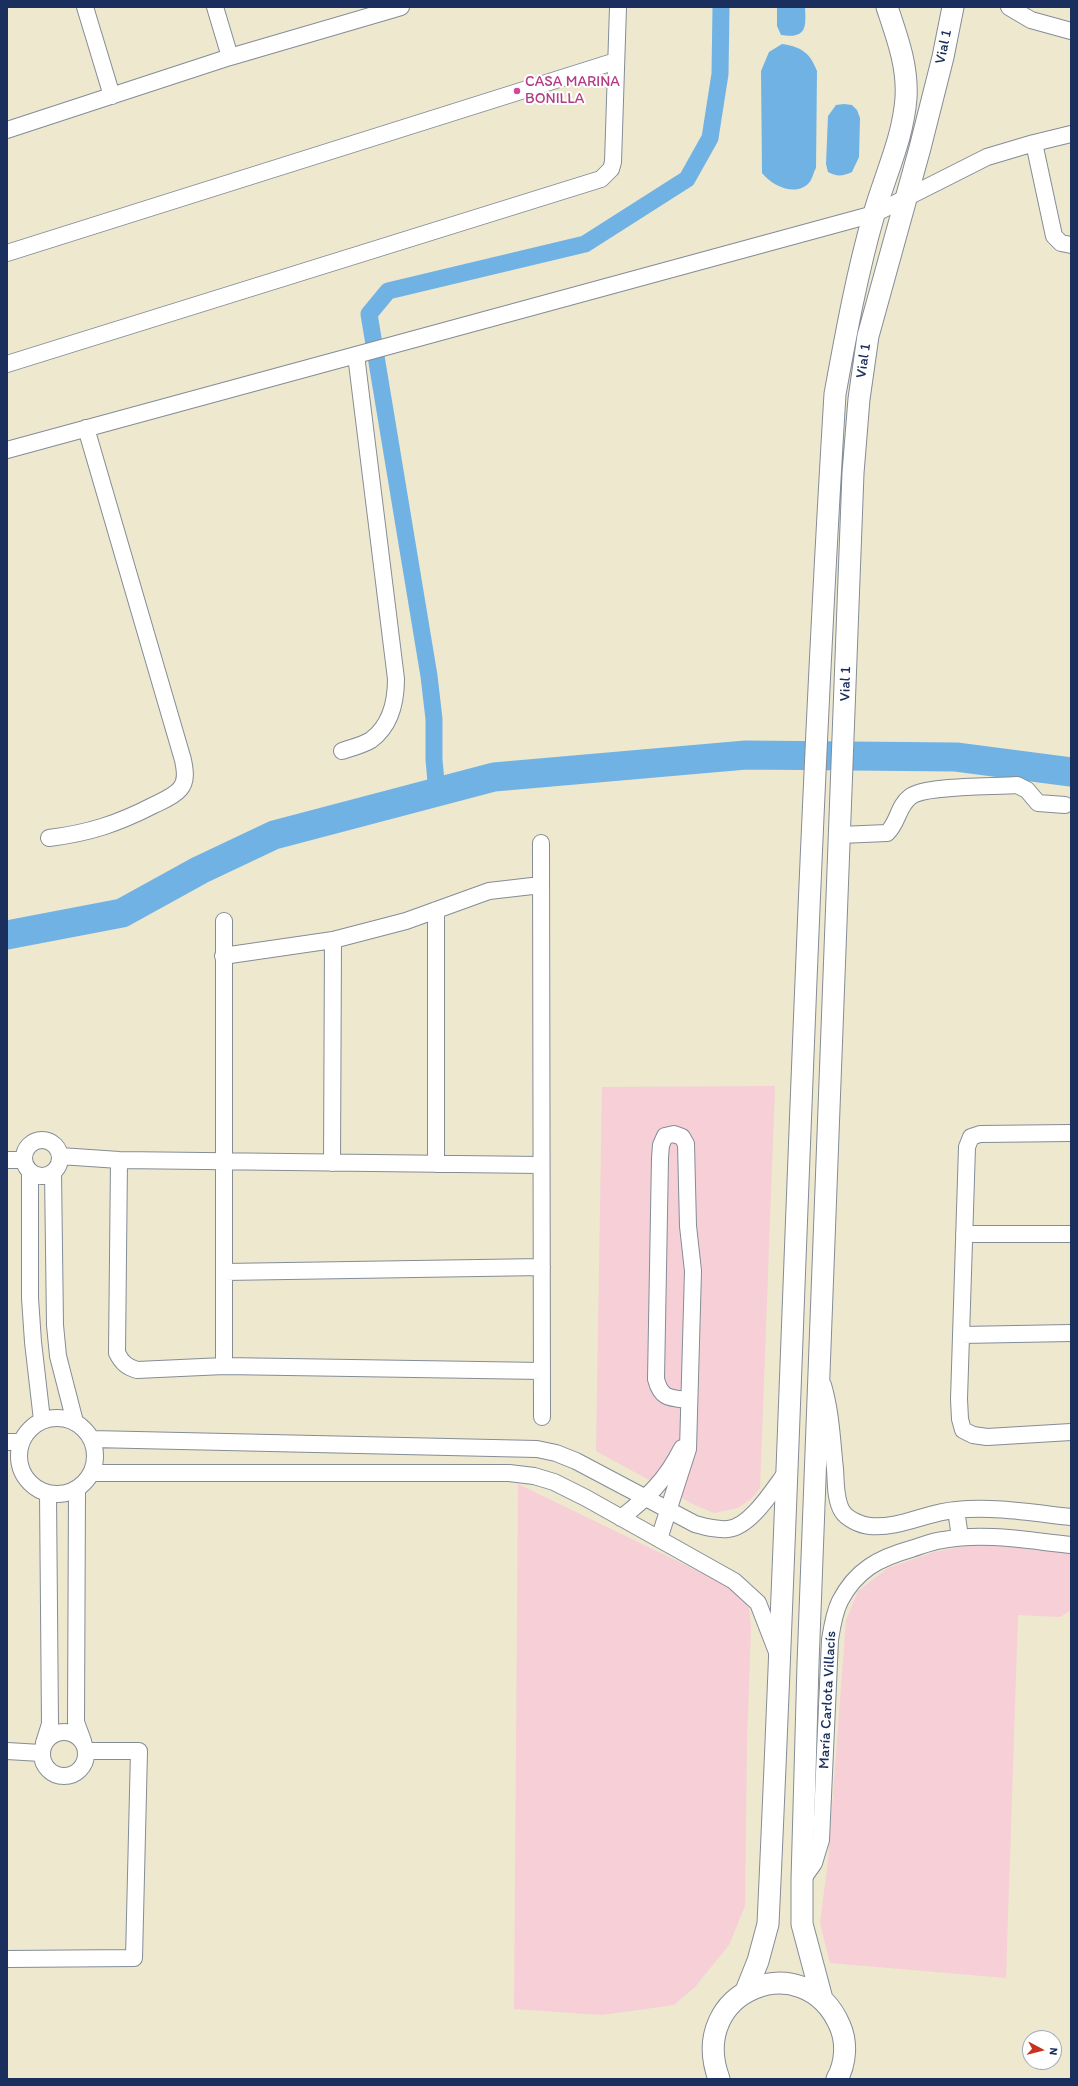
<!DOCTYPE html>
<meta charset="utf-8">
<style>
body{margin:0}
#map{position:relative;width:1078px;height:2086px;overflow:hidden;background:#eee8ce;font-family:Itim,sans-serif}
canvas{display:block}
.frame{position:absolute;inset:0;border:8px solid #1b2f5e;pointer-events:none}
.north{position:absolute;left:1022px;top:2030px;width:40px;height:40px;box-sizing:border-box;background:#fff;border:1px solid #a4acbf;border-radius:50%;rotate:97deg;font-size:11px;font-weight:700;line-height:16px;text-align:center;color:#1b2f5e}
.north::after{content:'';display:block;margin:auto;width:14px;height:18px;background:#c8321e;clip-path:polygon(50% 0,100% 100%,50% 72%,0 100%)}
</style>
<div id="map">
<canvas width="1078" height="2086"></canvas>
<div class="frame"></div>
<div class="north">N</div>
</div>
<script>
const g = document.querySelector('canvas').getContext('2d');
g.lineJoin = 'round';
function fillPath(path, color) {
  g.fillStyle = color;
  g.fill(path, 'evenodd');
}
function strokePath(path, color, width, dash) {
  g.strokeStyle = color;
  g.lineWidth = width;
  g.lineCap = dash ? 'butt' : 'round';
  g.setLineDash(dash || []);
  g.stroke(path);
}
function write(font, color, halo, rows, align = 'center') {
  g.font = font + ' Itim,sans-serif';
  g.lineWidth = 4;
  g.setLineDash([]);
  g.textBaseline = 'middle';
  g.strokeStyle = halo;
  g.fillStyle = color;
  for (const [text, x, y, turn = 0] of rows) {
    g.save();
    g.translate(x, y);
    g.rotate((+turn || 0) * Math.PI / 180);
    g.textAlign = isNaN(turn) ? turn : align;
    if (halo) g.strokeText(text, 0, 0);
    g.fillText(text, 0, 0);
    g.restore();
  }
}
fillPath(new Path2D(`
 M775,1086L760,1488L751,1499L738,1508L714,1513L695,1505L596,1451L602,1087Z
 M518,1484L733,1588L749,1608L751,1628L747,1739L745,1906L729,1945L695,1987L674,2005L602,2015L514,2009Z
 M981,1543L1071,1552V1610L1060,1617L1018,1615L1006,1978L830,1963L820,1923L828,1861L846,1620L858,1591L888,1568L934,1552Z`), '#f6cfd7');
fillPath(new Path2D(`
 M777,7H805C806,27 807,39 781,35L777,26Z
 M782,44C802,47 810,53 817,71L816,168C814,171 813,176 811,180C799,199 772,186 762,173L761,71L769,52Z
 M844,104L852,105L857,110L860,118L859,157L852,172C843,176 837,177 828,172L826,164L828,116L836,105Z`), '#71b2e5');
strokePath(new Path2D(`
 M437,792L434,760V719L429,676L369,314L388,291L585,244L687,179L710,138L720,74L721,7`), '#71b2e5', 17);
strokePath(new Path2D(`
 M7,935L122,913L200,870L274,835L494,777L746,755L956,757L1071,772`), '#71b2e5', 29);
const minor = new Path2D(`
 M85,7L112,96
 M215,7L230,57
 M1009,7L1031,20L1071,31
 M7,130L230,57L401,7
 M1034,143L1054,236L1061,243L1071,245
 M7,253L616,61
 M7,364L601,179L611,169L613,162L618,7
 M7,450L874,214L987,157L1034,143L1071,134
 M342,751C351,748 363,745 371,740C390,726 396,702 396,679L356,355
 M840,835L887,833C898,823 898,806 910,797C924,785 996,787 1017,785L1027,790L1038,803L1065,805
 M49,838C89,833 117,824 154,805C162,801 173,797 180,789C187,781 185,770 183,760L86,428
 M541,843L542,1417
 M223,956L333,940L406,921L489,891L541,885
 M1071,1133L980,1134L971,1137L967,1147L959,1399L960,1419L963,1430L973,1435L987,1437L1071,1432
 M24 1158a18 18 0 1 1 36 0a18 18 0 1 1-36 0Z
 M60,1156L119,1160L541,1165
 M7,1160H24
 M119,1160L117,1353C122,1363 127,1367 137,1370L224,1366L542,1371
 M332,1163L333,940
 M436,1164V910
 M30,1172V1298L33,1342L42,1420
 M53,1172L55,1325L58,1356L75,1422
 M964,1234H1071
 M224,1272L542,1267
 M961,1335L1071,1333
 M224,1366V921
 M823,1385C831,1412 832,1441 835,1469C836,1482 835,1499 842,1511C847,1519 860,1525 870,1526C899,1529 927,1512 956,1510C994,1506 1033,1513 1071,1517
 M19 1456a38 38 0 1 1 76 0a38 38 0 1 1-76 0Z
 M92,1439L537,1449L556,1453L576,1461L695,1524C706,1527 716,1530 728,1529C751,1527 774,1488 788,1470
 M7,1442H21
 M91,1473H509L534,1476L554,1482L586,1498L734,1581L758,1603L777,1652
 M77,1489L76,1722L83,1741
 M956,1510L960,1537
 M621,1518C648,1497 666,1480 682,1448
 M659,1539L688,1449L693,1271L688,1226L686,1144L682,1137L674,1134L665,1136L661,1145L660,1158L656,1379C661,1399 670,1398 688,1400
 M42 1754a22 22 0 1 1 44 0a22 22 0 1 1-44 0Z
 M44,1743L50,1724L48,1494
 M7,1751L41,1753
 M802,1880L814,1863L821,1840L830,1640C832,1627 834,1613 840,1601C856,1570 879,1558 911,1549C921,1546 932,1541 943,1540C985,1532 1030,1541 1071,1545
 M7,1959L134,1958L139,1751H86`);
const major = new Path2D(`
 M746,1991L758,1961L768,1924C792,1414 804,904 835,394C846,334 857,273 874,214C885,175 903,139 906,98C908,66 897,37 887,7
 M822,1999L802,1924V1880L808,1664L853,473L859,399L868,336L920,148L943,57L953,7
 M719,2079C686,1990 805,1944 840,2026C847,2042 846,2063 837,2079`);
strokePath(minor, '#848c96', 18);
strokePath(major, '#848c96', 23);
strokePath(minor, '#fff', 16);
strokePath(major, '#fff', 21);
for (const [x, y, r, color] of [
 [517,91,4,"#d1479c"]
]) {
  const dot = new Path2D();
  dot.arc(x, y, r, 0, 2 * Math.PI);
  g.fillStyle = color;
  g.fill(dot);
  strokePath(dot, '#fff', 1.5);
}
write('15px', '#1b2f5e', '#fff', [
 ["Vial 1",944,47,-78],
 ["Vial 1",864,361,-82],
 ["Vial 1",846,684,-88],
 ["María Carlota Villacís",828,1700,-87]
]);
write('15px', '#b23c85', '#fff', [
 ["CASA MARINA",525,82],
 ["BONILLA",525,99]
], 'left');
</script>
